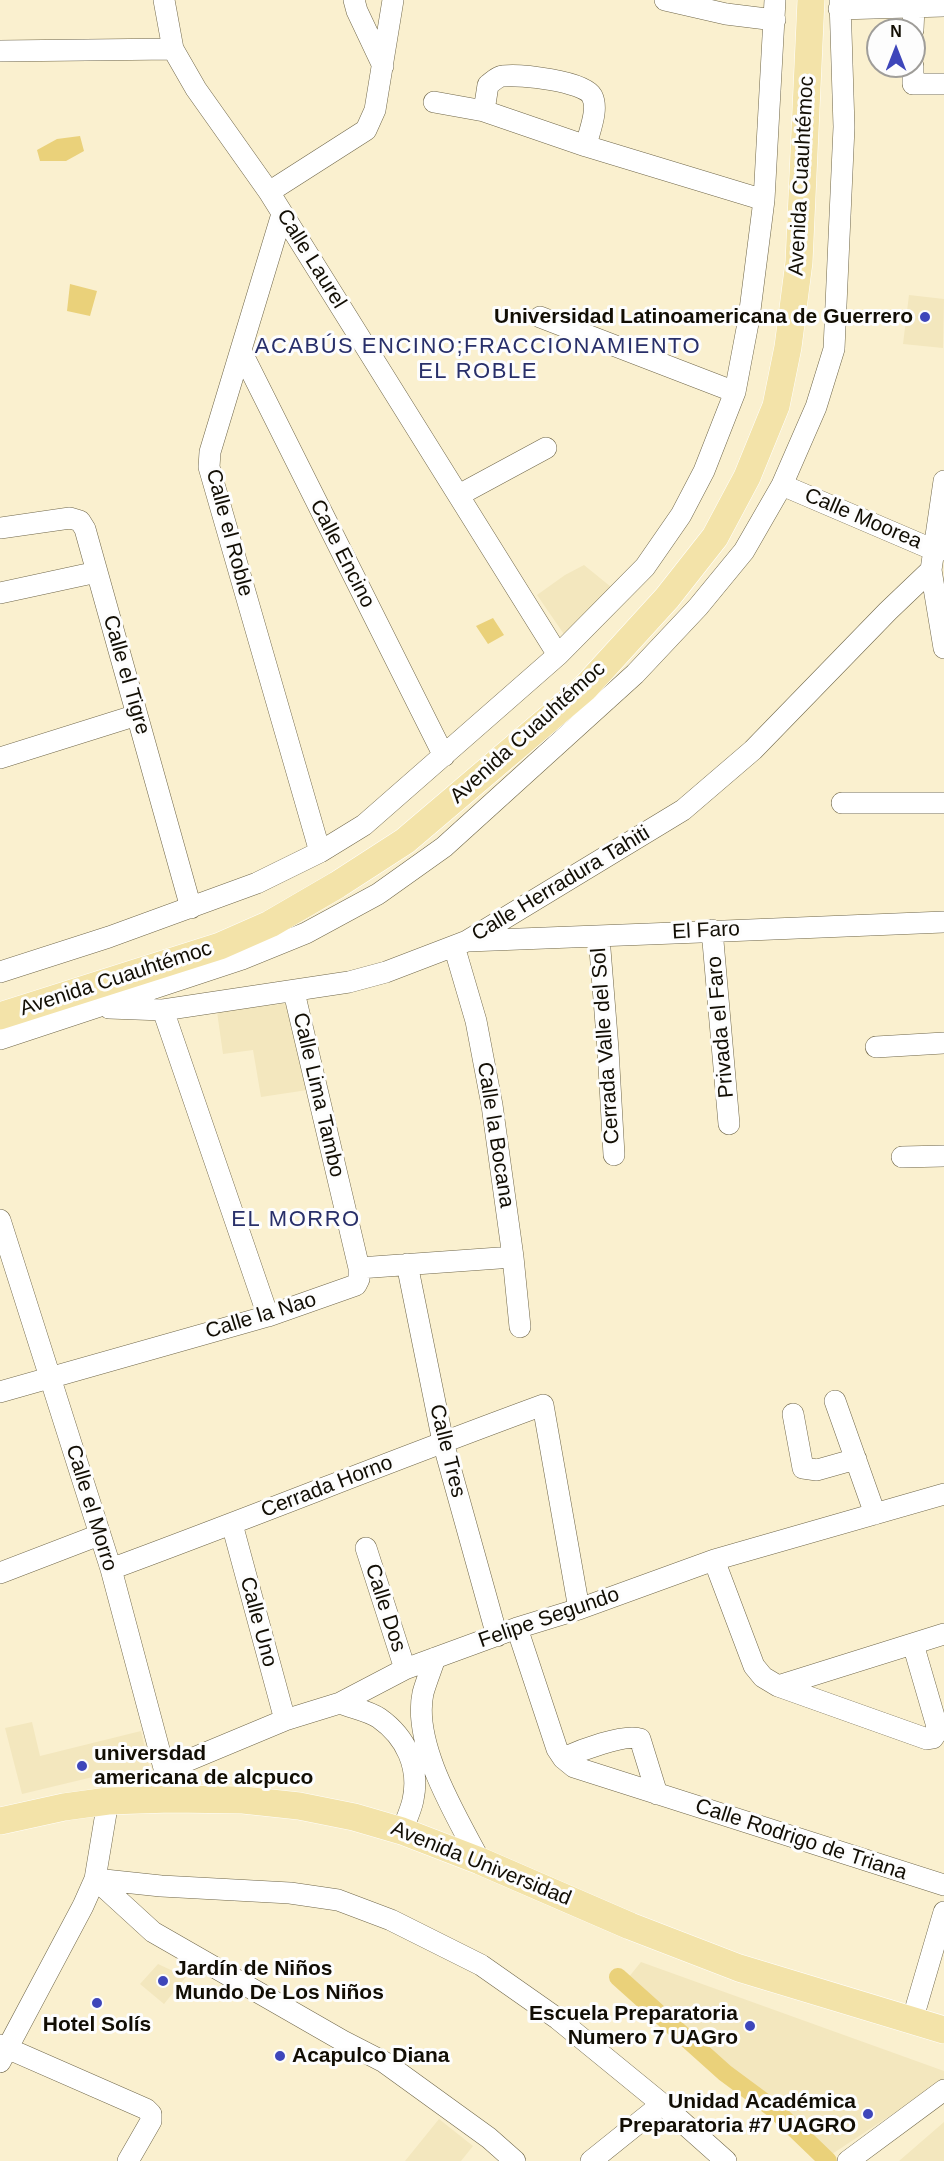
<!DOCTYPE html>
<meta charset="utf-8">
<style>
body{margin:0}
#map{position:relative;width:944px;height:2161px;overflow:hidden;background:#faf0cf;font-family:Arial,sans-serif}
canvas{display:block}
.north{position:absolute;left:866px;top:18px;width:60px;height:60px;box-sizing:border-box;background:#fdfdfd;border:2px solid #9f9d99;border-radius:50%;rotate:0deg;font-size:16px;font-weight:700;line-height:24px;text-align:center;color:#120e04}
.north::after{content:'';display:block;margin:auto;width:21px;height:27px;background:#3e46ba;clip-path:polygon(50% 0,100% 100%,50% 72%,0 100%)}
</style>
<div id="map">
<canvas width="944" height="2161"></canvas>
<div class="north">N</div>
</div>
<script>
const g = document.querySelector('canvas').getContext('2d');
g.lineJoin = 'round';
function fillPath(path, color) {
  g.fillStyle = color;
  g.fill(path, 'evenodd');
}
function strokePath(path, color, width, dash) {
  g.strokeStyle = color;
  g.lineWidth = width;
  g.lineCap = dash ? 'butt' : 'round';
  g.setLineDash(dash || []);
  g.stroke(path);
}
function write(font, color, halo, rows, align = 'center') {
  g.font = font + ' Arial,sans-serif';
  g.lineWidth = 6;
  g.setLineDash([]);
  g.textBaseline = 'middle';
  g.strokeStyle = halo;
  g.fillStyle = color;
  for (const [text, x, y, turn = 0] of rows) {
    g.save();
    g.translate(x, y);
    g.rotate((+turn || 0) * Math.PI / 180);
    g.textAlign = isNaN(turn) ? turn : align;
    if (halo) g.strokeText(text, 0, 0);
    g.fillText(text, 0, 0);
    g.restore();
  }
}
fillPath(new Path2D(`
 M909,295L944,299L943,348L903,344Z
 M584,565L616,591L568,640L537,595L565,575Z
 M296,1002L314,1089L261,1097L253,1050L223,1054L217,1012Z
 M32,1722L40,1756L141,1731L152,1778L101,1790L97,1776L22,1794L5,1728Z
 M641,1962L944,2071V2080L826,2158L628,1978Z
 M158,1964L186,1977L164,2004L140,1984Z
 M439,2119L473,2146L461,2161H405Z
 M944,2122V2161H899Z`), '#f3e7be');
fillPath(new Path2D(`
 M80,136L84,151L66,161H40L37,150L57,139Z
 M70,284L97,291L90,316L67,311Z
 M493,618L504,635L488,644L476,626Z`), '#ead17a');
strokePath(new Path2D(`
 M618,1977L725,2073L775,2110L828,2161`), '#ead17a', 18);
const minor = new Path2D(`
 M164,0L173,49L196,89L269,192L558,655
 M354,0L357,11L383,66
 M665,0L726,14L775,20
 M839,9L944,6
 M913,30L914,7
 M0,51L173,49
 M913,66V84H944
 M434,102L484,111L586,146L764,200
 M484,111L488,85C492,82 498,76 503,76C520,74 584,81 592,96C599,110 589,131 586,146
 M269,192L366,130L375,110L393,0
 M282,214L210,452L209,467L320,852
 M540,317L735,392
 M241,351L444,756
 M944,481L931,570L944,648
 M782,485L934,550H944
 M459,495L546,448
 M0,528L70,518L80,521L85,529L191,908
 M0,593L97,572
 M0,758L137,715
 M842,803H944
 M712,930L729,1124
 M599,937L608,1049L614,1155
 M468,941C627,936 785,928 944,922
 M454,946L476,1021L492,1105L513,1257L520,1327
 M0,972L109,937L257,883L320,852L364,825L558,655L645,567L681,515L704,471L735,392L749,318L764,200L775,0
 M109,1008L163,1010L349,982L386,972L467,941L683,810L753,750L888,611L931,570
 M163,1010L268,1316
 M0,1039L242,959L306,933L378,894L444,847L635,674L698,607L744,551L782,485L816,407L834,349L844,127L840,0
 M876,1047L944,1043
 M902,1157L944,1156
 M0,1220L111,1569L168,1783
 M407,1264L443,1442L497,1636
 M359,1268L513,1257
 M0,1392L268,1316L356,1285L359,1279V1268L294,992
 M835,1401L875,1514
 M793,1414L803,1468L817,1470L856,1459
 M232,1524L285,1720
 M366,1548L405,1669
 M714,1560L754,1666L763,1677L778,1686L927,1739L933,1738L937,1732L936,1723L913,1644
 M111,1569C255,1516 398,1458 543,1405L579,1609
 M0,1573L99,1535
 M517,1628L557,1749L563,1758L574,1767L944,1885
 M435,1658C431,1670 426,1682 423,1693C412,1745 457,1817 480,1861
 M778,1686L944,1634
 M340,1703C352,1708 369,1711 379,1718C406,1737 420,1767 413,1800C411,1810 406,1820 402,1831
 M563,1758C579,1751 625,1733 640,1739L657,1794
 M165,1770L285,1720L340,1703L405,1669L517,1628L579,1609L714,1560L944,1494
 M95,1879L161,1886L290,1893L338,1900L391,1920L481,1965L558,2019L662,2104L726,2161
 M95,1879L153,1932L343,2041L384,2062L489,2138L515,2161
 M912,2021L944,1912
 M0,2045L146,2109L151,2114V2121L128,2161
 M0,2062L83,1906L95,1879L108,1801
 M591,2161L662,2104
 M848,2161L944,2090`);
const major = new Path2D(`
 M0,1016L220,946L270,924L337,885L405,841L585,688L667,598L715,537L747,477L776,406L788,347L799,262L811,0
 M0,1821L64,1807L108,1801L171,1799L243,1800L299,1806L354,1817L402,1831L480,1861L630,1926L739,1968L944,2030`);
strokePath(minor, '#6f6649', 22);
strokePath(major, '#fff', 28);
strokePath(minor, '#fff', 21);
strokePath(major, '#f3e3a9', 27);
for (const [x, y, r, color] of [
 [925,317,6,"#3e46ba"],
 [82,1766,6,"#3e46ba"],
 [163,1981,6,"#3e46ba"],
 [97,2003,6,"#3e46ba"],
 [750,2026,6,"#3e46ba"],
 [280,2056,6,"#3e46ba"],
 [868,2114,6,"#3e46ba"]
]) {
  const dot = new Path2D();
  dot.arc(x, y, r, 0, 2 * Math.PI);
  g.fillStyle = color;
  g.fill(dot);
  strokePath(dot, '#fdfdfd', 2);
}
write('21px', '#120e04', '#fdfdfd', [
 ["Avenida Cuauhtémoc",802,176,-87],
 ["Calle Laurel",311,259,58],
 ["Calle Moorea",863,519,23],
 ["Calle el Roble",229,533,75],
 ["Calle Encino",342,554,63],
 ["Calle el Tigre",126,675,74],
 ["Avenida Cuauhtémoc",528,733,-42],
 ["Calle Herradura Tahiti",561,884,-31],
 ["El Faro",706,931,-3],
 ["Avenida Cuauhtémoc",116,979,-18],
 ["Privada el Faro",721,1027,-95],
 ["Cerrada Valle del Sol",606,1046,-94],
 ["Calle Lima Tambo",318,1095,77],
 ["Calle la Bocana",495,1135,81],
 ["Calle la Nao",261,1316,-17],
 ["Calle Tres",447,1451,76],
 ["Cerrada Horno",327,1487,-21],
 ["Calle el Morro",91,1508,73],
 ["Calle Dos",385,1608,72],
 ["Felipe Segundo",549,1618,-19],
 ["Calle Uno",258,1622,75],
 ["Calle Rodrigo de Triana",801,1840,18],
 ["Avenida Universidad",481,1864,22]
]);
write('bold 21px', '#120e04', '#fdfdfd', [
 ["Universidad Latinoamericana de Guerrero",913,317],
 ["universdad",94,1754,"left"],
 ["americana de alcpuco",94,1778,"left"],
 ["Jardín de Niños",175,1969,"left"],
 ["Mundo De Los Niños",175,1993,"left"],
 ["Escuela Preparatoria",738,2014],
 ["Numero 7 UAGro",738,2038],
 ["Hotel Solís",97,2025,"center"],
 ["Acapulco Diana",292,2056,"left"],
 ["Unidad Académica",856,2102],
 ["Preparatoria #7 UAGRO",856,2126]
], 'right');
g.letterSpacing = '1.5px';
write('22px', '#282f69', '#fdfdfd', [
 ["ACABÚS ENCINO;FRACCIONAMIENTO",478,347],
 ["EL ROBLE",478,372],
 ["EL MORRO",296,1220]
]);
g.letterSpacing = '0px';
</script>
